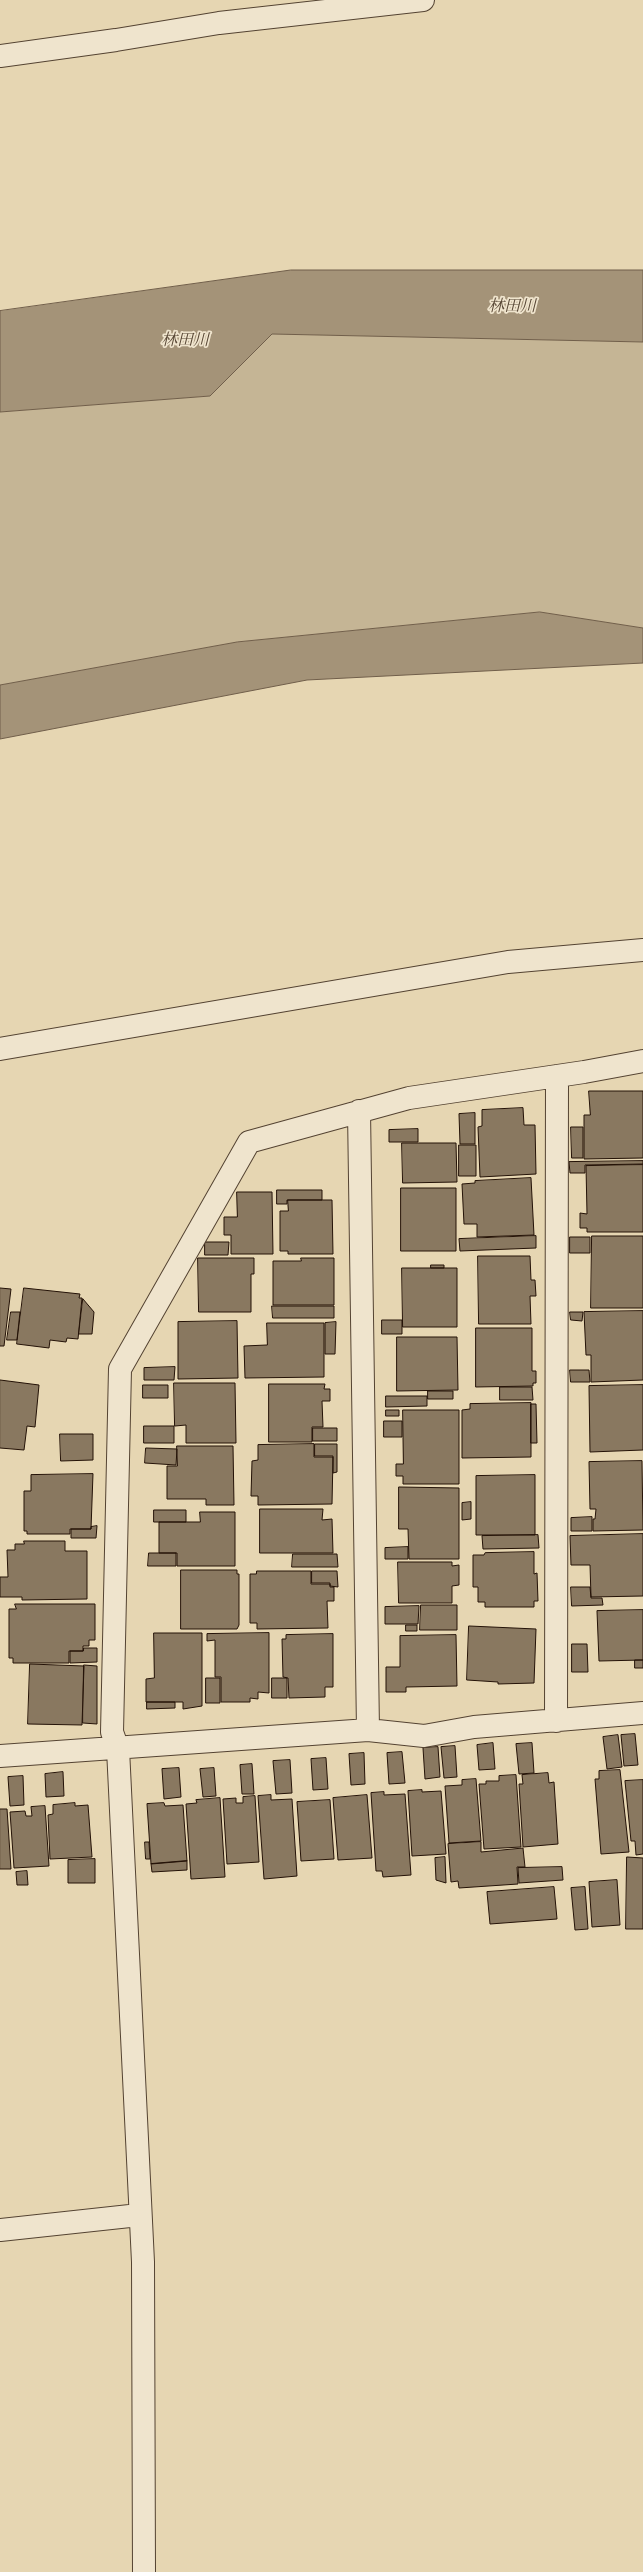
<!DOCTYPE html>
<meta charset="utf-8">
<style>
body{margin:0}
canvas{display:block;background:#e6d6b2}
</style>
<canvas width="643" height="2572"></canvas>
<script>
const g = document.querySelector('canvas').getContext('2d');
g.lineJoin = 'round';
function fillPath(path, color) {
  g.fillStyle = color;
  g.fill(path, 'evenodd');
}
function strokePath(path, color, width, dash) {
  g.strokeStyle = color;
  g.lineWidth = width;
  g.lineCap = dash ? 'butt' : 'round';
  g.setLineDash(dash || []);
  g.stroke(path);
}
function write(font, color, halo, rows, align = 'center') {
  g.font = font + ' Alegreya,"Noto Serif JP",serif';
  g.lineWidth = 3.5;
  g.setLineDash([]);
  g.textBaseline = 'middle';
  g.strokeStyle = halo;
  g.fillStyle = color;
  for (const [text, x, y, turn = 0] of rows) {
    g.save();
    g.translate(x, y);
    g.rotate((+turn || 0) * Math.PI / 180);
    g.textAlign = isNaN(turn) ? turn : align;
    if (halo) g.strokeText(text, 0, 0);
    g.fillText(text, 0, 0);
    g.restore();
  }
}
fillPath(new Path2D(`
 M272,334L643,342V628L540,612L237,642L0,685V412L209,396Z`), '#c5b595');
const water = new Path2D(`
 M291,270H643V342L272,334L210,396L0,412V311Z
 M540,612L643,628V663L307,680L0,739V685L237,642Z`);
fillPath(water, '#a49378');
strokePath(water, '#715f4b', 1);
const building = new Path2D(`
 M589,1091H643V1158L584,1159V1115H590Z
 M523,1108L524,1125H535L536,1174L480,1177L478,1127L482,1126V1110Z
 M475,1113V1144H460L459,1114Z
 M571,1127H583V1158H572Z
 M418,1129V1142H389V1130Z
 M402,1143H456L457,1182L403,1183Z
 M459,1145H476V1176H459Z
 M643,1161V1164L585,1165V1173H570L569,1162Z
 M643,1165V1232H587V1228H580V1213L587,1214L586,1166Z
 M531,1178L534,1235L477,1237V1224H464L462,1184L475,1183V1181Z
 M401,1188H456V1251H401Z
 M277,1190H322V1200H287V1204H277Z
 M237,1192H272L273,1254H231V1235H224V1217H237Z
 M288,1200H332L333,1254H288V1251H280V1211H288Z
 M536,1236V1248L460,1251L459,1239Z
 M592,1236H643V1308H591Z
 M570,1237H590V1253H570Z
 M205,1242H229L228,1255H205Z
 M478,1256H530L531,1280H535L536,1296H530L531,1324H479Z
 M198,1258H254V1274H251V1312H199Z
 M301,1258H334V1305H273V1261H301Z
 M431,1265H444V1268H431Z
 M402,1268H457V1327H403Z
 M0,1288L11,1289L4,1346H0Z
 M24,1288L80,1294L79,1298H82L78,1339L67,1338L66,1342L50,1340L49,1348L17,1344Z
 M83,1299L94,1312L92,1334H79Z
 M272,1306H334V1318H273Z
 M643,1311V1380L591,1382V1355H586L584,1312Z
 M11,1312H20L17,1340H7Z
 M570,1312H583L582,1321L571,1320Z
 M382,1320H402V1334H382Z
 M237,1321L238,1378L178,1379V1322Z
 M336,1322L335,1354H325V1323Z
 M267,1323H324V1377L245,1378L244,1346L267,1345Z
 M476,1328H532V1371H536V1383H533V1386L476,1387Z
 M397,1337H457L458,1390L397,1391Z
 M175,1367L174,1380H144V1368Z
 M570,1370H589L590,1382H571Z
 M0,1380L39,1385L35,1427L27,1426L24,1450L0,1448Z
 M174,1383H235L236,1443H186V1425L175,1426Z
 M269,1384H325L324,1389H330V1401H322L323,1427H312V1442H269Z
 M143,1385H168V1398H143Z
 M643,1385V1450L590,1452L589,1386Z
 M500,1387H532L533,1400H500Z
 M428,1391H453V1399H428Z
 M386,1396H427V1406L386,1407Z
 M531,1403V1457L462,1458V1410L470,1409V1404Z
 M531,1404H536L537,1443H531Z
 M386,1410H399V1416H386Z
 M403,1410H459V1484H403V1476H396V1464H403Z
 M384,1421H402V1437H384Z
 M144,1426H174V1443H144Z
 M313,1428H337V1441H313Z
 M60,1434H93V1460L61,1461Z
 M314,1444V1457H333L332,1504L258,1505V1496H251L252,1461L258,1460V1445Z
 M315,1444H337V1472L333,1473V1456H315Z
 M177,1446H233L234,1505H206V1499H167V1466H177Z
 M146,1448L177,1449L176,1465L145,1463Z
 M642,1461L643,1530L593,1531V1519H595L596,1509H590L589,1462Z
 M93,1474L91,1529H70V1534H27V1531H24V1491H31V1475Z
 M535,1475V1535H476V1476Z
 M399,1487L459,1488V1559H409L408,1529H399Z
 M471,1502V1519L462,1520V1503Z
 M260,1509H323L322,1520L332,1519L333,1553H260Z
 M154,1510H186V1522H154Z
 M200,1512H235V1566H177V1553H159V1522H200Z
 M592,1517V1531H571V1518Z
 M97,1526L96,1538H71V1529H91V1527Z
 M643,1534V1596L591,1597L590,1565H571L570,1536Z
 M538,1535L539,1548L483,1549L482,1536Z
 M24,1541H65V1551H87V1599L22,1600V1597H0V1577H8L7,1550H15V1544H24Z
 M408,1547V1559H385V1548Z
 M534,1552V1574L537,1573L538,1601H534V1607H485V1602H478V1587H473V1555H484L485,1553Z
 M149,1553H176V1566H148Z
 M293,1554H337L338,1567H292Z
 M398,1562H452V1566L459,1565V1585L452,1586V1603H399Z
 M181,1570H237V1574H239V1625L237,1629H181Z
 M257,1571H311V1584H330V1587H334V1601H327L328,1628L257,1629V1623H250V1574H256Z
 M312,1571H337L338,1587L330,1586V1583H312Z
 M571,1587H590L591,1598H602L603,1605L572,1606Z
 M15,1604H95V1640H89V1646H83V1651H69V1663H13V1658H9V1609H16Z
 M421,1605H457V1630H420Z
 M419,1606L418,1624H385V1607Z
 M643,1610V1660L599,1661L597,1611Z
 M406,1625H417V1631H406Z
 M469,1626L536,1629L534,1683L498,1684V1682L467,1680Z
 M154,1633H202V1706L183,1709V1702H146V1679L154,1678Z
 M269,1633V1693L258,1692V1699L250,1698V1702H221V1677H215V1640L207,1641V1634Z
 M333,1634V1687H325V1697L289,1698L288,1678L283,1677L282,1639H286V1635Z
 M456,1635L457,1686L406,1687V1692H386V1667H400V1636Z
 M572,1644H587L588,1672H572Z
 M84,1648H97V1662L70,1663V1651H83Z
 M635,1660H643V1668H635Z
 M30,1664L84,1666L82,1725L28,1724Z
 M84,1665L97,1666V1724L83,1723Z
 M206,1678H220V1703H206Z
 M272,1678H287V1698H272Z
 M147,1702H175V1708L147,1709Z
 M635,1734L638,1765L624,1766L621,1735Z
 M618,1735L622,1767L607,1769L603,1737Z
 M493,1743L495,1769L479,1770L477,1745Z
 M532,1743L534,1773L519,1774L516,1744Z
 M455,1746L457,1777L444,1778L441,1747Z
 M438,1747L440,1777L425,1779L423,1748Z
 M402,1752L405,1783L389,1784L387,1753Z
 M364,1753L365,1784L351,1785L349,1754Z
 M326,1758L328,1789L313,1790L311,1759Z
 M290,1760L292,1793L276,1794L273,1761Z
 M252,1764L254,1794H242L240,1765Z
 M179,1768L181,1797L164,1799L162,1769Z
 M214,1768L216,1796L203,1797L200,1769Z
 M620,1770L629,1852L601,1854L595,1779H599V1771Z
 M63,1772L64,1796L46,1797L45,1774Z
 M548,1773L549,1783L554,1782L558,1844L523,1847L519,1784H523L522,1775Z
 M516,1775L521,1847L484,1849L479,1784H486V1781H499V1776Z
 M23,1776L24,1805L10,1806L8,1777Z
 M476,1779L481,1841L449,1843L445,1786L462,1785V1780Z
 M643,1780V1854L636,1855L635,1841H631L625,1781Z
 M422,1790V1792L441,1791L446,1854L412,1856L408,1791Z
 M384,1792V1795L405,1794L411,1875L383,1877L382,1871H376L371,1793Z
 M271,1795V1800L292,1799L297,1876L264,1879L258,1796Z
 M367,1795L372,1858L338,1860L333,1798Z
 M255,1796L259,1862L227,1864L223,1799L236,1798V1803H243V1797Z
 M220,1798L225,1877L191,1879L186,1804L197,1803L196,1800Z
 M330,1800L334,1859L301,1861L297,1802Z
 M75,1803V1806L88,1805L92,1857L50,1859L48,1815L53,1814V1805Z
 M164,1803L165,1806L183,1805L187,1861L151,1864L147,1804Z
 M45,1806L49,1866L14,1868L10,1812L25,1811L26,1816H32L31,1807Z
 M0,1809H7L11,1869H0Z
 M145,1842H149L150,1859H146Z
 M481,1842V1852L523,1848L525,1867H517L518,1884L459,1888L458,1881L451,1882L448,1844Z
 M445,1857L446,1883L436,1880L435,1858Z
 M627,1857L643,1858V1929H626Z
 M95,1859V1883H68V1860Z
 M187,1861V1870L152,1872L151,1864Z
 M562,1867L563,1880L519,1883L518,1868Z
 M27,1871L28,1885H17L16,1872Z
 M617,1880L620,1925L592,1927L589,1882Z
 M554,1887L557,1919L490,1924L487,1892Z
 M585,1887L588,1929L575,1930L571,1888Z`);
fillPath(building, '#897860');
strokePath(building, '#241207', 1);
const minor = new Path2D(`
 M0,56L116,40L219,23L423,0
 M0,1049L508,962L643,950
 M359,1111L368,1730
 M556,1721L557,1076
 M0,1756L368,1730L424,1736L474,1727L643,1713
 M0,2230L139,2215
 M144,2572L143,2262L118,1749L112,1732L120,1369L249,1142L409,1098L584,1072L643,1061`);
strokePath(minor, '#544332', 24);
strokePath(minor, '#efe4cd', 22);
write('italic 16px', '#574634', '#efe4cd', [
 ["林田川",512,307],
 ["林田川",185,341]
]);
</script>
